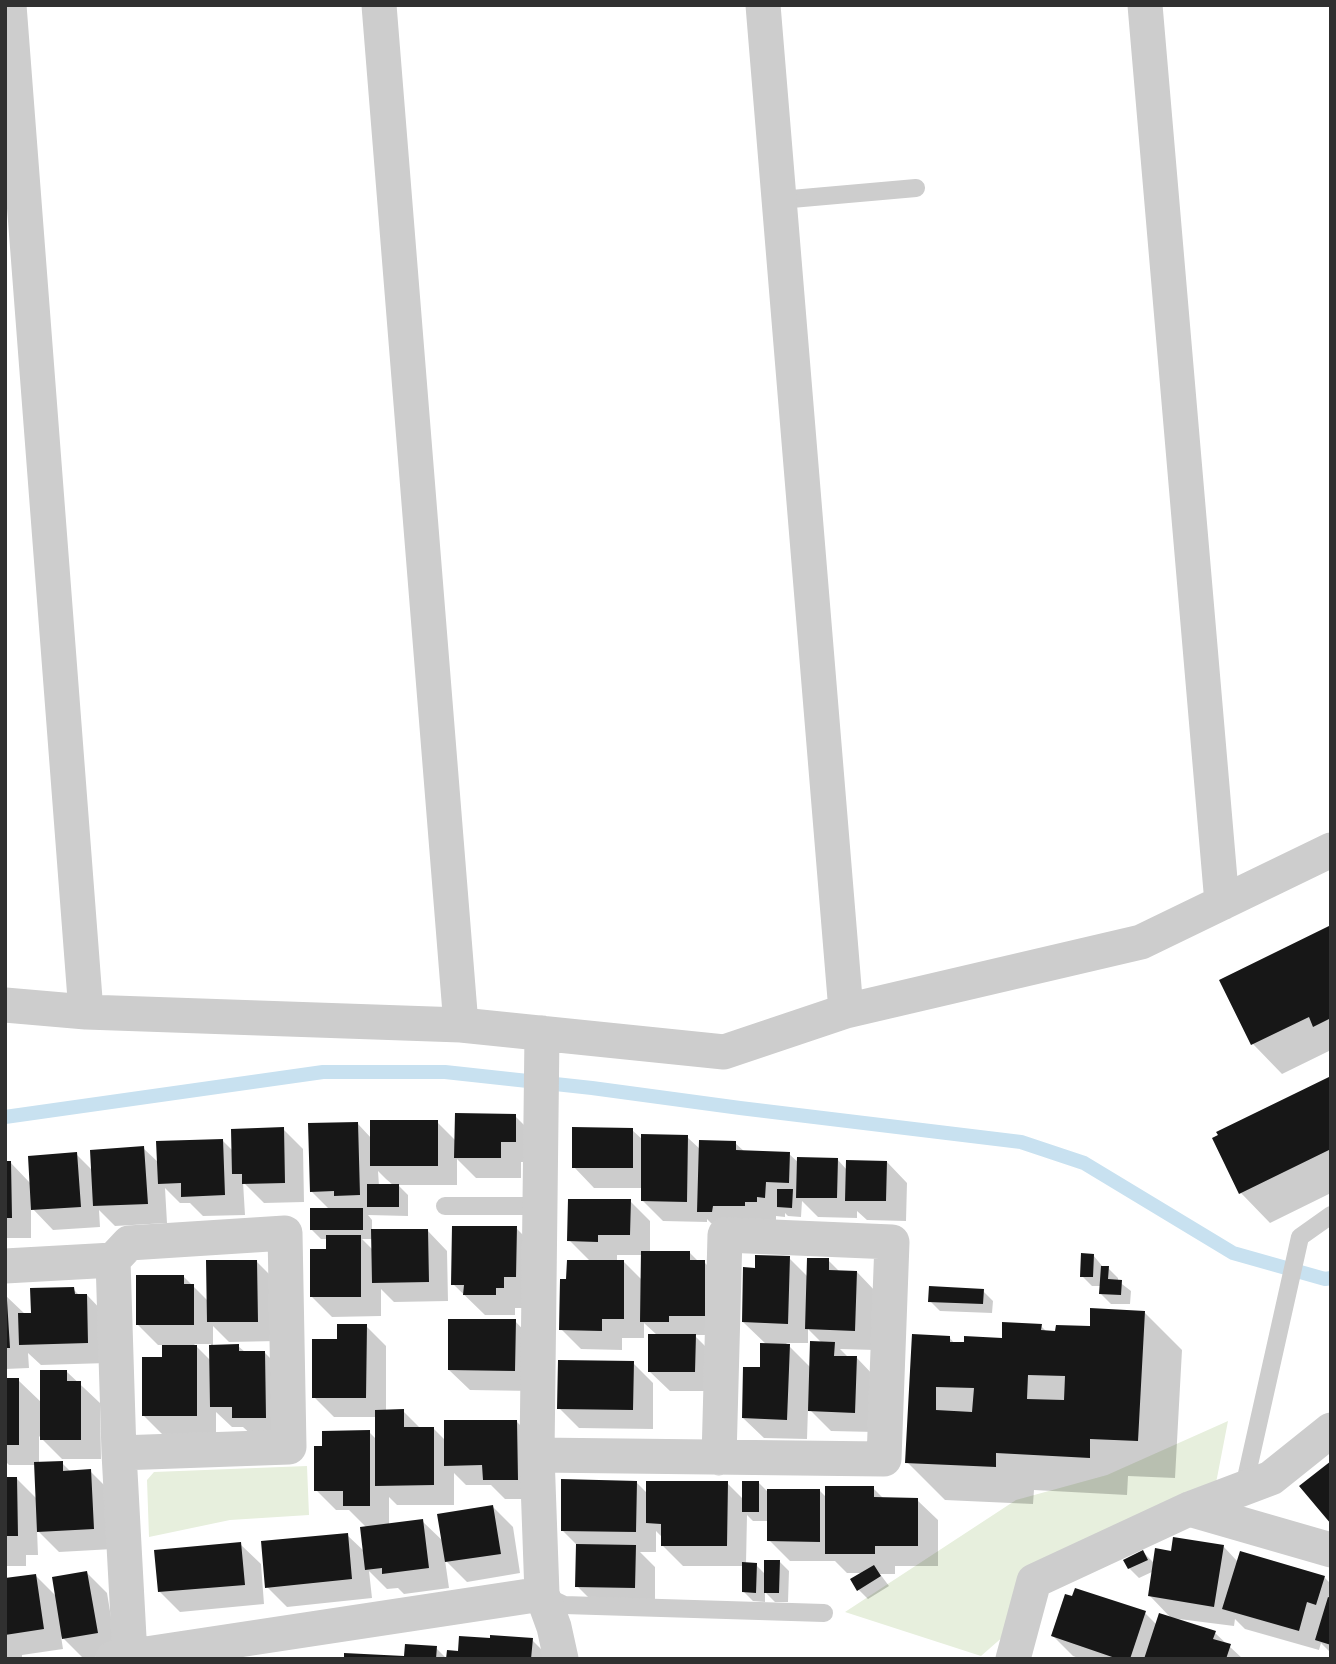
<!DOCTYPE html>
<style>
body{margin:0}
#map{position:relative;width:1336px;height:1664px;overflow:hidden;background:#fff;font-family:"Roboto Condensed",sans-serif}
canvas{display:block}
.frame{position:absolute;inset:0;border:7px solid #303030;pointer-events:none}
</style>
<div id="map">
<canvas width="1336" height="1664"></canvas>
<div class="frame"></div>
</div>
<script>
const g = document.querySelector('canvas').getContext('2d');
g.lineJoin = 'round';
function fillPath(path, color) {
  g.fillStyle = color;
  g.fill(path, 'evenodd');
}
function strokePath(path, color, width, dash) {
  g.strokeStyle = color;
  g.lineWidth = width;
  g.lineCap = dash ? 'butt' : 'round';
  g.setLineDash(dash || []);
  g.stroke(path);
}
fillPath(new Path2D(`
 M1228,1421L1216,1483L1024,1571L1005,1635L981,1656L845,1612L1016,1500L1107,1475Z
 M307,1466L309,1515L230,1520L149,1537L147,1480L154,1472Z`), '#e7efdd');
fillPath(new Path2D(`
 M1331,927V1050L1282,1074L1253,1044L1221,981Z
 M1331,1078V1193L1270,1223L1241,1193Z
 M515,1116L535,1136V1162H521V1178H476L457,1159V1185H398L408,1195V1216L368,1215L372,1220V1231L427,1230L447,1251L448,1301L394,1302L381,1289V1316L332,1317L312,1297L328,1251V1239H321L311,1229L330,1210L311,1191L358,1124L372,1139L437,1122L456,1141ZM378,1171L386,1179L393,1185L379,1186ZM362,1239H373V1250Z
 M283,1129L303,1149L304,1202L264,1203L243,1182L245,1215L203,1216L190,1203H180L165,1188L167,1223L115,1226L99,1210L100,1227L53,1230L31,1207V1238H5V1163L10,1162L31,1184L76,1154L92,1170L143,1148L159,1163L222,1140L234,1152Z
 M632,1130L643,1140L687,1137L701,1150L735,1143L745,1152L789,1154L799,1163L837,1159L847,1170L887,1162L907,1183L906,1221L867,1220L857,1211V1218L818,1217L802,1201L801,1217L788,1216L785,1213V1217L776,1216V1222L719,1231L707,1219V1222L663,1221L643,1201V1188H594L574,1167Z
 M630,1201L650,1221V1253H690L699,1262H704L724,1282V1335H694L715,1356V1391H670L649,1371L657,1335L644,1323V1338H622V1350L581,1349L561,1329L568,1281L590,1261L569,1240ZM617,1255H643L642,1280L623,1261H617Z
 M516,1228L536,1248L523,1308H515V1315H485L453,1284Z
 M1093,1255L1103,1267L1108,1268L1118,1278V1281L1131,1291L1130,1304H1111L1101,1294L1102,1286H1092L1082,1276Z
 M789,1258L808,1277L828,1260L840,1272H857L877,1293L875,1350L840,1349L848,1357H856L876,1378L875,1432L831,1431L808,1408L807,1439L764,1438L743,1418L761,1368L767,1345L743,1322L757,1270ZM808,1329L822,1343L811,1368L786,1343H808Z
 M256,1261L277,1282V1341L229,1342L213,1326V1346H238L245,1352H264L285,1373V1438H255L243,1427H232L216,1412V1436H164L144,1416L164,1359V1345H158L138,1325L184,1277L208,1301ZM194,1344H211V1361Z
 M73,1289L80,1296L87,1295L107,1316L108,1363L41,1365L28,1353L29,1368L5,1369V1295L26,1315H32Z
 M983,1291L993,1301L992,1313L940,1311L930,1301Z
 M1144,1312L1182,1350L1175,1478L1128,1476L1127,1495L1034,1490L1033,1504L945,1500L907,1462L949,1337L955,1344L1004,1340L1041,1326L1047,1332L1092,1328Z
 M515,1321L535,1342V1391L470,1390L449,1370Z
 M366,1326L386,1346V1411H403L421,1429L433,1428L446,1441L517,1422L537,1442L538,1499H505L491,1485H466L454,1473V1505H397L389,1497V1525L422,1521L444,1542L493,1507L513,1527L520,1573L467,1582L445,1560L449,1588L404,1594L398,1588L387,1589L369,1571L372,1598L287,1607L267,1587L347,1535L365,1552L367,1528L349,1510H336L316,1490L324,1448L369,1432L377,1440L376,1417H334L314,1397L338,1341Z
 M633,1363L653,1383V1429L579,1428L559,1408Z
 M67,1372L100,1403L101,1459H62L39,1436V1464L62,1463L71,1472L90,1471L110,1491L113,1549L59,1552L37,1530L38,1555H26V1566H5V1479H17L38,1500L36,1465H9L5,1461V1380H18L42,1403Z
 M636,1482L648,1494L727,1483L744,1500L758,1482L767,1491H820L827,1498L873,1488L884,1499L917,1500L938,1520V1566H895V1574H880L889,1586L868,1599L858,1589L863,1573H847L835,1561H790L769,1540V1521H753L747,1515L746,1564L756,1565L766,1575L779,1561L789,1571L788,1602H775L765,1592V1602L753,1601L743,1591V1566H683L663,1546V1538L656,1531V1552H640L655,1567V1607L597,1606L577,1586L578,1546L563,1531Z
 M240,1544L261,1564L264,1604L180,1612L159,1591Z
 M1223,1546L1238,1562L1324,1577L1331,1584V1653L1321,1643L1319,1650L1245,1629L1235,1619L1234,1626L1171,1618L1150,1596L1154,1571L1139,1578L1129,1568L1143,1552L1155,1564L1173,1553Z
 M87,1573L107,1593L117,1653L84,1659L61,1636L63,1649L22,1655V1659H5V1580L35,1575L57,1597Z
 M1145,1613L1157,1625L1215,1633L1243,1659H1081L1073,1656L1053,1636Z
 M532,1640L551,1659H448L460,1653Z
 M436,1648L447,1659H345L405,1658Z`), '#0003');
strokePath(new Path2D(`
 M5,1117L323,1072H445L592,1088L740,1108L1021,1142L1084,1163L1233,1253L1325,1279L1331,1278`), '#c8e1f0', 14);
fillPath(new Path2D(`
 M1331,925V1018L1313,1027L1309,1017L1251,1045L1219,980Z
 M1331,1076V1149L1239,1194L1212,1138L1218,1135L1216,1132Z
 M455,1113L516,1114V1142H501V1158H454Z
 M370,1120H438V1166H370Z
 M358,1122L360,1195L334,1196V1191L310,1192L308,1123Z
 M284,1127L285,1183L242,1184V1174H232L231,1129Z
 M572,1127L633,1128V1168H572Z
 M641,1134L688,1135L687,1202L641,1201Z
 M223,1139L225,1195L181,1197V1183L158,1184L156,1141Z
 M699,1140L736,1141V1150L790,1152L789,1183L766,1182L765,1198L757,1197V1202H745V1206H713L712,1212H697Z
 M144,1146L148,1204L93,1206L90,1150Z
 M77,1152L81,1207L31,1210L28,1156Z
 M797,1157L838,1158L837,1198H796Z
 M846,1160L887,1161L886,1201H845Z
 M5,1161H11L12,1218H5Z
 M367,1184H399V1207H367Z
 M777,1189H793L792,1208L777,1207Z
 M568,1199H631L630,1235H598V1242L567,1241Z
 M310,1208H363V1230H310Z
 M452,1226H517L516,1277H504V1288H496V1295H463L464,1285H451Z
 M371,1229H428L429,1282L372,1283Z
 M326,1235H361V1297H310V1249H326Z
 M641,1251H690V1260H705V1316H669V1322H640Z
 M1081,1253L1094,1254L1093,1277H1080Z
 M755,1255L790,1256L788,1324L742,1322L743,1267L755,1268Z
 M807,1258H829V1270L857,1271L855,1331L805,1329Z
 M206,1260H257L258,1322H207Z
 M567,1260H624V1319H602V1331L559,1330L560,1279H566Z
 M1101,1266H1109L1108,1279L1122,1280L1121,1295L1099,1294Z
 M136,1275H184V1284H194V1325H136Z
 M929,1286L984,1289L983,1304L928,1302Z
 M74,1287L75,1294H87L88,1343L19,1345L18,1313H31L30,1288Z
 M5,1300H7L10,1348H5Z
 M1090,1308L1145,1311L1138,1441L1090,1439V1458L996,1453V1467L905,1463L912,1334L950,1336V1342H964V1336L1002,1338V1322L1042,1324L1041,1330L1055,1331L1056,1325L1090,1326ZM1028,1375L1065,1376L1064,1400L1027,1399ZM936,1387L974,1388L972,1412L936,1410Z
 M448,1319H516L515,1371L448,1370Z
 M337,1324H367L366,1398H312V1339H337Z
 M648,1334H696L695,1372H648Z
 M810,1341L835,1342L834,1356H857L855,1413L808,1411Z
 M760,1343L790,1344L787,1420L742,1418L743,1367H760Z
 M239,1344V1351H265L266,1418H232V1407H210L209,1345Z
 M162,1345H197V1416H142V1357H162Z
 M558,1360L634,1361L633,1410L557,1409Z
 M40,1370H67V1381H81V1440H40Z
 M5,1378H19V1445H5Z
 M404,1409V1427H434V1485L375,1486V1410Z
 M444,1420H517L518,1480H483L482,1465L444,1466Z
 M370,1430V1506H343V1491H314V1446H322V1431Z
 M63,1461V1471L91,1469L94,1529L37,1532L34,1462Z
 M1331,1461V1524L1299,1486Z
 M5,1477H17L18,1536H5Z
 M561,1479L637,1481L636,1532L561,1531Z
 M646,1481H728L727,1546H661V1524L646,1523Z
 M742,1481H759V1512H742Z
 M825,1486H874V1497L918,1498V1546H875V1554H825Z
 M767,1489H820V1542L767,1541Z
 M493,1505L501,1554L445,1562L437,1514Z
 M423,1519L429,1568L382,1574V1568L365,1570L360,1527Z
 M348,1533L352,1579L265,1588L261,1541Z
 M1173,1537L1224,1545L1214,1607L1148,1596L1155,1548L1171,1551Z
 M241,1542L245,1585L158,1592L154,1550Z
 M576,1544L636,1545L635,1588L575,1587Z
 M1143,1550L1148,1560L1128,1569L1123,1560Z
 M1240,1551L1325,1576L1316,1605L1307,1602L1299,1631L1222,1609Z
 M764,1560H780L779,1593H764Z
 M742,1562L757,1563L756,1593L742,1592Z
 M874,1565L881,1576L857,1591L850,1579Z
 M87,1571L98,1633L62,1639L52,1577Z
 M36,1574L44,1629L5,1635V1578Z
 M1075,1588L1146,1611L1130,1659H1118L1051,1636L1065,1594L1072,1596Z
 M1328,1597L1331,1598V1645L1315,1640Z
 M1159,1613L1216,1631L1213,1639L1231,1644L1226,1659H1144Z
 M490,1635L533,1638L531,1659H446L447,1650L458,1651L459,1636L490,1638Z
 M405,1644L437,1646L436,1659H344V1653L404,1656Z`), '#171717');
strokePath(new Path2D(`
 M780,200L916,188
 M445,1206H539
 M1244,1487L1300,1237L1331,1215
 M545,1596L564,1605L824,1613`), '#cdcdcd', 18);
strokePath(new Path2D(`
 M9,5L86,1012
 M379,5L461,1025
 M763,5L846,1011
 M1145,5L1222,903
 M5,1005L86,1012L461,1025L724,1052L846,1011L1141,942L1331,850
 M542,1033L537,1455L542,1594L554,1627L561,1659
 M113,1260L119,1453L130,1656
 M5,1266L113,1260L129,1243L285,1233L289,1447L119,1453
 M537,1455L884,1459L892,1242L725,1235L719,1458
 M1189,1509L1331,1550
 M113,1659L542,1594
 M1013,1659L1034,1581L1189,1509L1271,1478L1331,1430`), '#cdcdcd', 35);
</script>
